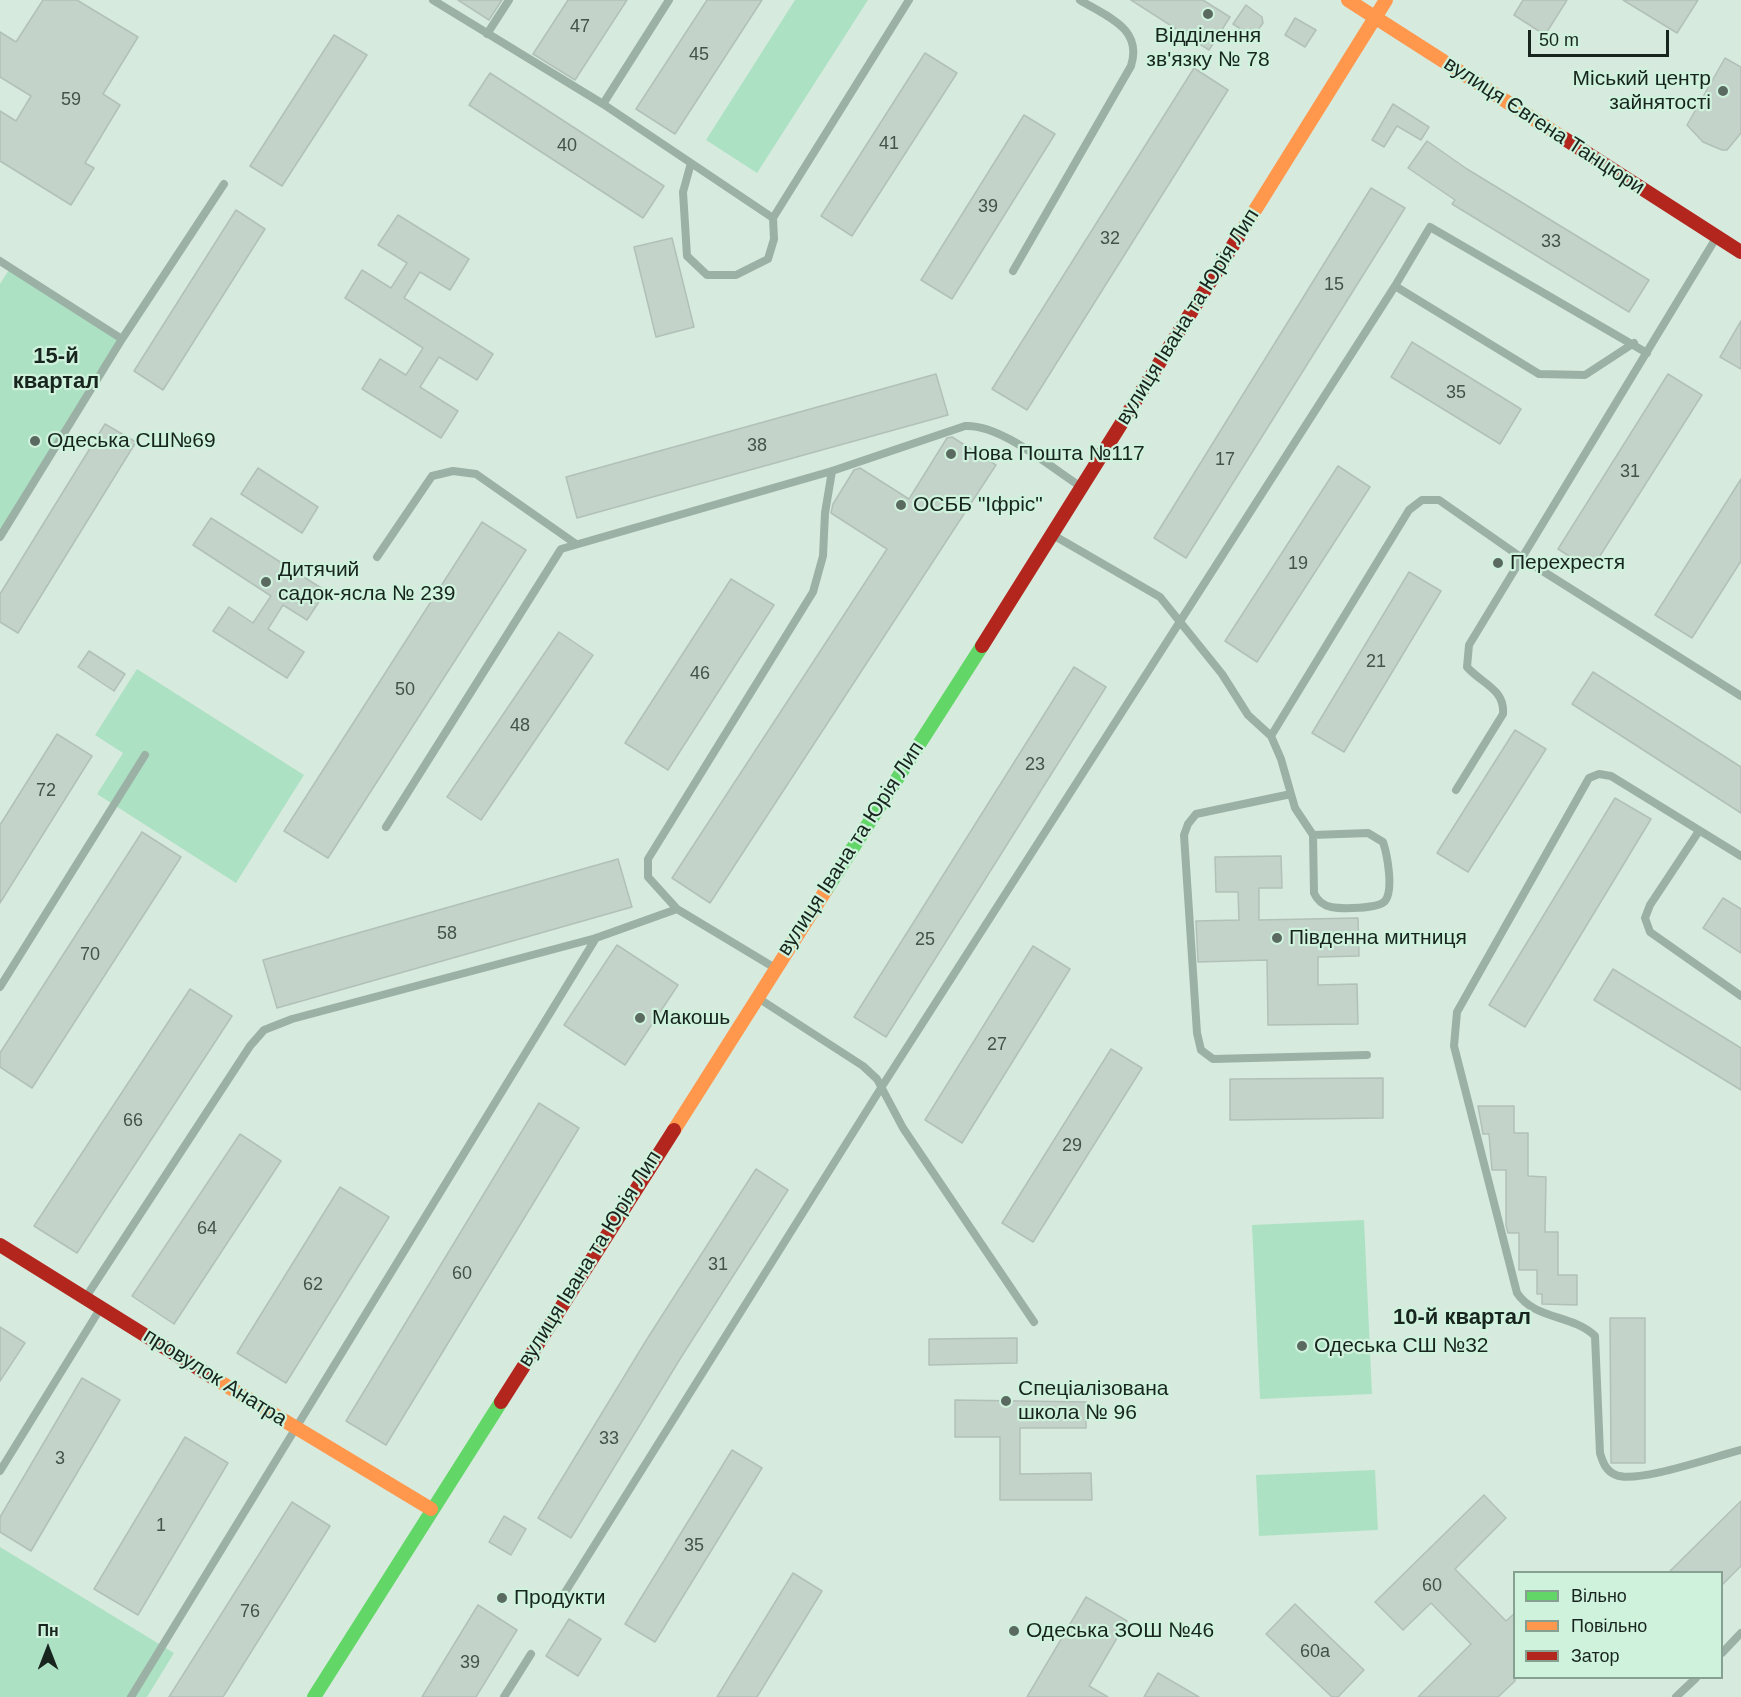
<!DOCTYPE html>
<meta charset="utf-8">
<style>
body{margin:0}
#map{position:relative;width:1741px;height:1697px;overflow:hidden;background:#d7eade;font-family:Arial,sans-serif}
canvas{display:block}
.legend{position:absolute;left:1513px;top:1571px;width:210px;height:108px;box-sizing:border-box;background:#cff2dd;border:2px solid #86a091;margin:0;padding:8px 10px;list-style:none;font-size:18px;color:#18251e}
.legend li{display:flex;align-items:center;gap:12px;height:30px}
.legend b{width:30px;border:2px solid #86a091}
.north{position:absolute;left:18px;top:1619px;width:60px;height:60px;-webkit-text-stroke:4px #cff2dd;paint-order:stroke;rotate:0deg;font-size:16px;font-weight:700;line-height:24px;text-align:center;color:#18251e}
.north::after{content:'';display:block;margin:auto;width:21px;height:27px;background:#18251e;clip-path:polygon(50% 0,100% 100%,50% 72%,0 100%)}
.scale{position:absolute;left:1528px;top:30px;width:141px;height:27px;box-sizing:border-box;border:3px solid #18251e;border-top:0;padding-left:8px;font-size:18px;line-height:21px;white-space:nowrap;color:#18251e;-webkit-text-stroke:4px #cff2dd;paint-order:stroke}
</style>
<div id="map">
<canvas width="1741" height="1697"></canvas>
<ul class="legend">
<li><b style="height:8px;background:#63d668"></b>Вільно</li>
<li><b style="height:8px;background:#ff974d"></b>Повільно</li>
<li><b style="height:8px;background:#b3261e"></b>Затор</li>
</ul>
<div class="north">Пн</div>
<div class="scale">50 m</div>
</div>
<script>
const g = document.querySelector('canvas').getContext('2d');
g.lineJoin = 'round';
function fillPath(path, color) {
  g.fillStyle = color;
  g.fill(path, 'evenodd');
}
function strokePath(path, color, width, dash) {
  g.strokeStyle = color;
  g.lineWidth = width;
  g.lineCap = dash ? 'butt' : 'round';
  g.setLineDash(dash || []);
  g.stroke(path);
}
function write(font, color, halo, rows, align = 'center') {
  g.font = font + ' Arial,sans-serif';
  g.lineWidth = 4.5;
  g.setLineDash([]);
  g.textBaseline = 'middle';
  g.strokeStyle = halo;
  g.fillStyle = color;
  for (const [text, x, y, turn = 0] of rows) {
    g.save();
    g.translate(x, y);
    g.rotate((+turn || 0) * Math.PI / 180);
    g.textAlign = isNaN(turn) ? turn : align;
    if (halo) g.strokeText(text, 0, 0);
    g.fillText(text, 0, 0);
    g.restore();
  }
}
fillPath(new Path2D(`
 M795,0H868L757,173L706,140Z
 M10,268L125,341L0,536V284Z
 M137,669L304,775L236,883L97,794L123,753L95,735Z
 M1364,1220L1372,1394L1260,1399L1252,1225Z
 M1375,1470L1378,1530L1259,1536L1256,1475Z
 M0,1547L174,1653L147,1697H0Z`), '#ade1c4');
const building = new Path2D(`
 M43,0H77L138,37L103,94L120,105L85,163L94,168L71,205L0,161V111L16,121L31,96L0,77V32L16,42Z
 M458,0H502L489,20Z
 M568,0H627L575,80L533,54Z
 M707,0H762L675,134L636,109Z
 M1131,0H1203L1230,17L1209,50Z
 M1523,0H1567L1545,35L1514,15Z
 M1623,0H1698L1677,33Z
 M1246,5L1262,17L1263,23L1253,37L1233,24Z
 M1295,18L1316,30L1305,47L1285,35Z
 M334,35L367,55L282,186L250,166Z
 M925,53L957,73L852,236L821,216Z
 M1725,58L1741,67V133L1727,150H1722L1703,142L1687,125Z
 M1194,68L1228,90L1027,410L992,389Z
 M490,73L664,186L643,218L469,105Z
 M1393,104L1429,127L1421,140L1397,126L1384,147L1372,140Z
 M1024,115L1055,134L952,299L921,280Z
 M1427,141L1467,169L1649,280L1629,312L1452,204L1455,200L1408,168Z
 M1371,188L1405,208L1186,558L1154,538Z
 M236,210L265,229L163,390L134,371Z
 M398,215L469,259L450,290L420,272L404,298L493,354L477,380L439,357L420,387L458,411L441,438L362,389L380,359L406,375L423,348L345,298L362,270L391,288L407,263L378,245Z
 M672,238L694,327L656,337L634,247Z
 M1741,321V369L1720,357Z
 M1412,342L1521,409L1500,444L1391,377Z
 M936,374L948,415L577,518L566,477Z
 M1668,374L1702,395L1591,570L1558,549Z
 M105,424L136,442L18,633L0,622V594Z
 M952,437L996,465L710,903L672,878L887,549L831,513L833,504L854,470L860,468L909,499L947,438Z
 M1338,466L1370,487L1257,662L1225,641Z
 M258,468L318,507L302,533L241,494Z
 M1741,479V561L1692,638L1655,615Z
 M211,518L326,591L307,620L283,605L268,629L304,652L287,678L213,631L229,607L253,623L271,596L193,545Z
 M482,522L526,550L328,858L284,831Z
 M1409,572L1441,591L1344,752L1312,733Z
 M731,579L774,605L668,770L625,743Z
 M559,632L593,655L481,820L447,797Z
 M89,651L125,674L114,691L78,667Z
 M1074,667L1106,687L886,1037L854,1017Z
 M1593,672L1741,767V813L1572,704Z
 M1515,730L1546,749L1468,872L1437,853Z
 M57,734L92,756L0,903V825Z
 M1615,798L1651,819L1525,1027L1489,1005Z
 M142,832L181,857L32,1088L0,1067V1053Z
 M1281,856L1282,888H1259V920L1358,918L1359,956L1318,957V985L1357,984L1358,1024L1268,1025L1267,960L1198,962L1196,921L1239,920L1238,892H1216L1215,857Z
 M618,859L632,907L277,1008L263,960Z
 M1723,898L1741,909V953L1703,928Z
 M617,945L678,985L625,1065L564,1025Z
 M1033,946L1070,969L962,1143L925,1120Z
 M1613,969L1741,1048V1090L1594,1000Z
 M190,989L232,1016L77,1253L34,1226Z
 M1111,1049L1142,1068L1033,1242L1002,1223Z
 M1383,1078V1118L1230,1120V1079Z
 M539,1103L579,1128L386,1445L346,1421Z
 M1478,1106H1514V1133H1528V1176L1546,1177L1545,1232H1558V1275H1577V1305L1542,1304V1294H1537V1270H1519V1233H1508L1506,1225V1170H1492L1489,1134H1483Z
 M240,1134L281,1161L174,1324L132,1296Z
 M756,1169L788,1190L680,1359L571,1538L538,1518L647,1339Z
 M340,1187L389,1217L286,1383L237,1353Z
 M1610,1318H1645V1463H1611Z
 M0,1327L25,1343L0,1381Z
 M1017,1338V1363L929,1365V1339Z
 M82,1378L120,1400L31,1551L0,1532V1517Z
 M955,1400L1086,1402V1428H1020V1474L1091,1473L1092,1500H1000V1437H955Z
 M185,1437L228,1463L138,1615L94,1589Z
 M732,1450L762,1468L655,1642L625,1624Z
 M1484,1495L1506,1518L1455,1569L1506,1621L1515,1613V1681L1498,1697H1418L1471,1644L1431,1603L1403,1630L1375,1602Z
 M1741,1501V1566L1722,1585V1572H1669Z
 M292,1502L330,1526L223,1697H169Z
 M504,1516L526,1529L511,1555L489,1542Z
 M793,1573L822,1591L757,1697H717Z
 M1086,1597L1127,1621L1089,1686L1108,1697H1027Z
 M1295,1604L1364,1670L1338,1697H1332L1266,1634Z
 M478,1605L517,1630L476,1697H422Z
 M569,1619L601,1639L578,1676L546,1656Z
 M1158,1673L1199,1697H1144Z`);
fillPath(building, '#c3d3c9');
strokePath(building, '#b2c1b8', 1.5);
strokePath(new Path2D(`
 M433,0L603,104L773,218L774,239L768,259L736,275H707L687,256L683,192L691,163
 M487,34L509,0
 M603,104L669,0
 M773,218L909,0
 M0,261L122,339
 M1013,271L1131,66C1143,28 1107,17 1080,0
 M1395,286L1539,374L1585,375L1634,343
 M1053,535L1160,597L1222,674L1248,715L1271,736L1281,759L1295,808L1313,835L1368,833L1383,842C1387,854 1394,890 1385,901C1378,909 1341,909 1331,907C1322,905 1317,900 1314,893L1313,835
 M0,537L122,339L224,184
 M377,557L432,476L453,471L476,474L576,544
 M1271,736L1409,510L1422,500H1439L1522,558L1741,696
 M1456,790L1503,714C1505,689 1482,684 1467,667L1469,645L1716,238
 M1291,794L1196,814L1188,824L1184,835L1197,1033L1201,1050L1213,1059L1367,1055
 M386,827L561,549L832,471L965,426C1001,424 1050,467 1080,486
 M1699,831L1650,905L1645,918L1650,932L1741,996
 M1741,856L1611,776L1599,774L1589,778L1457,1012L1454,1046L1517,1293C1535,1320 1572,1314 1595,1336L1600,1453C1603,1463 1606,1471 1616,1475C1637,1484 1716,1456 1741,1450
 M775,968L677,909L648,877V859L813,592L823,556L825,513L832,471
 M0,987L145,755
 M758,998L863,1066L877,1079L903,1128L1034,1322
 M86,1297L250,1046L264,1030L292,1019L596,938L677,909
 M0,1471L100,1309
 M564,1594L881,1088L1395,286L1430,227L1647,353
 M1722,1653L1741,1633
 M131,1697L596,938
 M504,1697L531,1654
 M1676,1697L1696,1678`), '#9cb1a5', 8);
strokePath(new Path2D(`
 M826,890L982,646
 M314,1697L501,1402`), '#63d668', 14);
strokePath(new Path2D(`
 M1348,0L1565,139
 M1242,231L1386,0
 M674,1130L826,890
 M212,1377L431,1509`), '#ff974d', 14);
strokePath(new Path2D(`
 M1565,139L1741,252
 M982,646L1242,231
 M0,1245L212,1377
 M501,1402L674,1130`), '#b3261e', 14);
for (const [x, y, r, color] of [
 [1208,14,6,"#5b6a61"],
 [1723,91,6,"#5b6a61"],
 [35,441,6,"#5b6a61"],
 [951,454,6,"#5b6a61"],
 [901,505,6,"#5b6a61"],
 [1498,563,6,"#5b6a61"],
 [266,582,6,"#5b6a61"],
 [1277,938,6,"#5b6a61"],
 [640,1018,6,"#5b6a61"],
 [1302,1346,6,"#5b6a61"],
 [1006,1401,6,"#5b6a61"],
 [502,1598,6,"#5b6a61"],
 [1014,1631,6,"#5b6a61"]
]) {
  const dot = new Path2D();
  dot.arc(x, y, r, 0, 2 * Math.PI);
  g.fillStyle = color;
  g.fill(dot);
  strokePath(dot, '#cff2dd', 2);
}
write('18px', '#44524a', null, [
 ["47",580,27],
 ["45",699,55],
 ["59",71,100],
 ["41",889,144],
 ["40",567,146],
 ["39",988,207],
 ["32",1110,239],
 ["33",1551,242],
 ["15",1334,285],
 ["35",1456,393],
 ["38",757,446],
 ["17",1225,460],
 ["31",1630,472],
 ["19",1298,564],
 ["21",1376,662],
 ["46",700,674],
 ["50",405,690],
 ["48",520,726],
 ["23",1035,765],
 ["72",46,791],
 ["58",447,934],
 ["25",925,940],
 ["70",90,955],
 ["27",997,1045],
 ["66",133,1121],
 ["29",1072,1146],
 ["64",207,1229],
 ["31",718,1265],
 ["60",462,1274],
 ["62",313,1285],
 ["33",609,1439],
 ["3",60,1459],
 ["1",161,1526],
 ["35",694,1546],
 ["60",1432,1586],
 ["76",250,1612],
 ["60а",1315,1652],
 ["39",470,1663]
]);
write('21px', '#18251e', '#cff2dd', [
 ["Відділення",1208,36,"center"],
 ["зв'язку № 78",1208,60,"center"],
 ["Міський центр",1711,79,"right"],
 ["зайнятості",1711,103,"right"],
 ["Одеська СШ№69",47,441],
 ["Нова Пошта №117",963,454],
 ["ОСББ \"Іфріс\"",913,505],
 ["Перехрестя",1510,563],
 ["Дитячий",278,570],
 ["садок-ясла № 239",278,594],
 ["Південна митниця",1289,938],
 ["Макошь",652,1018],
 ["Одеська СШ №32",1314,1346],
 ["Спеціалізована",1018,1389],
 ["школа № 96",1018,1413],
 ["Продукти",514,1598],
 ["Одеська ЗОШ №46",1026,1631]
], 'left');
write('21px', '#18251e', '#cff2dd', [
 ["вулиця Євгена Танцюри",1544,126,33],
 ["вулиця Івана та Юрія Лип",1188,317,-58],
 ["вулиця Івана та Юрія Лип",851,849,-57],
 ["вулиця Івана та Юрія Лип",590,1259,-58],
 ["провулок Анатра",215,1378,32]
]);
write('bold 22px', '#18251e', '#cff2dd', [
 ["15-й",56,357],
 ["квартал",56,382],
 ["10-й квартал",1462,1318]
]);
</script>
